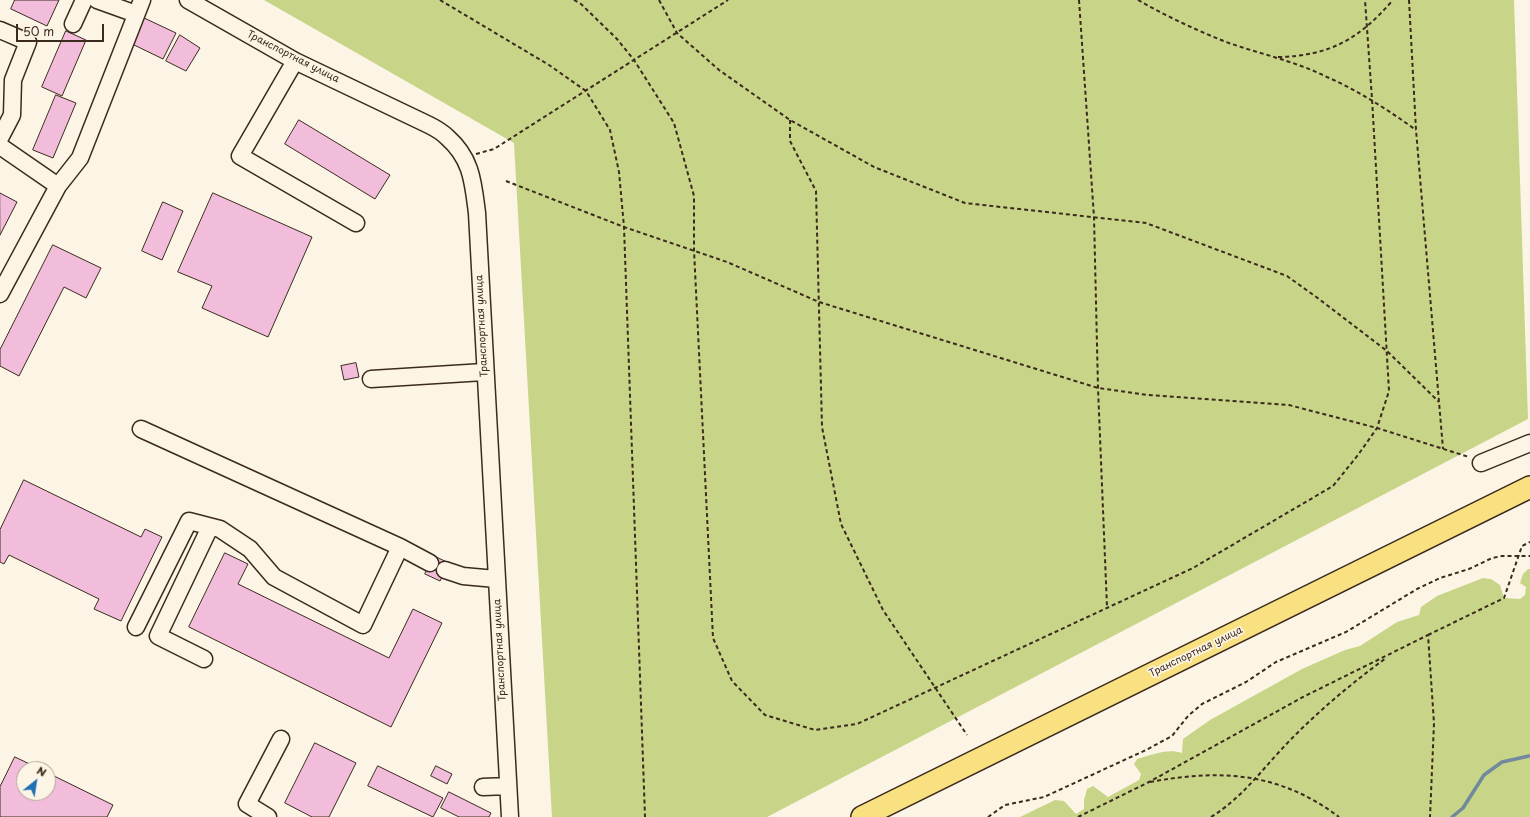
<!DOCTYPE html>
<meta charset="utf-8">
<style>
body{margin:0}
#map{position:relative;width:1530px;height:817px;overflow:hidden;background:#fcf5e5;font-family:"Playpen Sans",sans-serif}
canvas{display:block}
.north{position:absolute;left:16px;top:761px;width:40px;height:40px;box-sizing:border-box;background:#fcf5e5;border:1px solid #afa495;border-radius:50%;rotate:30deg;font-size:11px;font-weight:700;line-height:16px;text-align:center;color:#3b2a1e}
.north::after{content:'';display:block;margin:auto;width:14px;height:18px;background:#1f6fb2;clip-path:polygon(50% 0,100% 100%,50% 72%,0 100%)}
.scale{position:absolute;left:16px;top:24px;width:88px;height:18px;box-sizing:border-box;border:2px solid #3b2a1e;border-top:0;padding-left:5px;font-size:12px;line-height:14px;white-space:nowrap;color:#3b2a1e;-webkit-text-stroke:3px #fcf5e5;paint-order:stroke}
</style>
<div id="map">
<canvas width="1530" height="817"></canvas>
<div class="north">N</div>
<div class="scale">50 m</div>
</div>
<script>
const g = document.querySelector('canvas').getContext('2d');
g.lineJoin = 'round';
function fillPath(path, color) {
  g.fillStyle = color;
  g.fill(path, 'evenodd');
}
function strokePath(path, color, width, dash) {
  g.strokeStyle = color;
  g.lineWidth = width;
  g.lineCap = dash ? 'butt' : 'round';
  g.setLineDash(dash || []);
  g.stroke(path);
}
function write(font, color, halo, rows, align = 'center') {
  g.font = font + ' "Playpen Sans",sans-serif';
  g.lineWidth = 3.5;
  g.setLineDash([]);
  g.textBaseline = 'middle';
  g.strokeStyle = halo;
  g.fillStyle = color;
  for (const [text, x, y, turn = 0] of rows) {
    g.save();
    g.translate(x, y);
    g.rotate((+turn || 0) * Math.PI / 180);
    g.textAlign = isNaN(turn) ? turn : align;
    if (halo) g.strokeText(text, 0, 0);
    g.fillText(text, 0, 0);
    g.restore();
  }
}
fillPath(new Path2D(`
 M264,0H1514L1528,419L767,817H552L514,143Z
 M1528,569H1530V817H1020L1055,800L1064,801L1076,814L1084,809V800L1087,789L1093,786L1108,797L1139,780L1141,774L1134,764L1137,759C1152,755 1167,748 1182,753L1183,739L1210,720L1302,669L1345,650L1360,646L1397,622L1419,615L1421,607L1437,596L1483,578L1491,579L1500,585L1504,598L1520,599L1525,595L1526,587L1520,583L1523,574Z`), '#c8d487');
strokePath(new Path2D(`
 M1452,817L1463,808L1484,775L1502,762L1529,756`), '#71899d', 3.5);
const building = new Path2D(`
 M15,0H59L47,26L11,9Z
 M142,17L176,33L163,59L130,43Z
 M66,31L86,40L62,96L42,87Z
 M180,35L200,48L186,71L166,61Z
 M56,95L76,103L53,158L33,150Z
 M299,120L390,175L375,199L285,144Z
 M0,193L17,202L0,235Z
 M213,193L312,237L268,337L202,308L212,286L178,272Z
 M163,202L183,211L162,260L142,251Z
 M53,245L101,268L86,298L64,287L19,376L0,366V350Z
 M356,363L359,377L344,380L341,366Z
 M24,480L141,537L145,529L162,537L121,621L94,609L99,599L9,555L4,564L0,562V530Z
 M225,553L248,564L238,584L389,658L413,609L442,623L391,727L189,627Z
 M434,556L449,563L440,581L425,574Z
 M315,743L356,763L329,817H312L285,803Z
 M15,757L40,769H24V793H48V773L113,805L107,817H0V787Z
 M378,766L443,798L433,817L368,786Z
 M436,766L452,774L447,784L431,776Z
 M449,792L491,813L489,817H459L441,808Z`);
fillPath(building, '#f2bdda');
strokePath(building, '#3b2a1e', 1);
const minor = new Path2D(`
 M97,0L136,14
 M188,0L295,61L429,125C435,128 442,132 447,137C472,159 473,182 477,213L510,817
 M73,24L84,0
 M0,30L28,42L13,80L12,115L0,138
 M295,61L240,156L356,223
 M0,146L58,186
 M0,294L58,186L80,158L142,0
 M371,379L484,372
 M141,429L400,547L430,563
 M1481,463L1530,443
 M445,570L463,576L496,579
 M136,627L189,521L220,529L250,549L274,577L363,625L400,547
 M204,659L158,636L210,527
 M483,787L508,786
 M268,817L247,804L281,739`);
const major = new Path2D(`
 M862,817L1530,487`);
strokePath(minor, '#3b2a1e', 19);
strokePath(major, '#3b2a1e', 24);
strokePath(new Path2D(`
 M440,0L549,65L586,91L610,130L619,172L624,227L645,817
 M574,0L581,4L617,39L634,60L674,123L694,196V250L713,638L732,681L765,715L815,730L857,724L1193,568L1333,486L1358,455L1377,428L1389,391L1372,99L1365,0
 M659,0L677,33L719,70L790,120L874,167L965,203L1146,223L1287,276L1319,299L1387,351L1439,402
 M1079,0L1094,217L1098,388L1107,607
 M1138,0C1166,16 1196,30 1226,42C1260,54 1295,61 1327,77C1359,91 1388,110 1416,130
 M1409,0L1416,130L1443,449
 M1278,57C1330,56 1359,39 1393,0
 M790,120V141L816,191L822,427L841,524L883,610L967,735
 M476,154L494,149L728,0
 M506,181L624,227L727,262L819,302L1098,388L1148,395L1289,405L1377,428L1469,457
 M1428,635L1504,598L1522,546L1530,542
 M1150,782C1221,769 1279,772 1339,817
 M988,817L1005,805L1044,797L1146,750L1172,736L1188,716L1202,704L1246,682L1276,662L1346,632L1417,589L1440,578L1469,569L1492,558L1502,556H1530
 M1078,817L1149,782L1303,697L1428,635L1434,723L1430,817
 M1211,817C1240,799 1257,776 1279,752C1311,717 1348,686 1386,658`), '#3b2a1e', 2, [4, 3]);
strokePath(minor, '#fcf5e5', 16);
strokePath(major, '#f9e181', 21);
write('10px', '#3b2a1e', '#fcf5e5', [
 ["Транспортная улица",293,57,27],
 ["Транспортная улица",482,326,-93],
 ["Транспортная улица",500,650,-93],
 ["Транспортная улица",1196,652,-26]
]);
</script>
